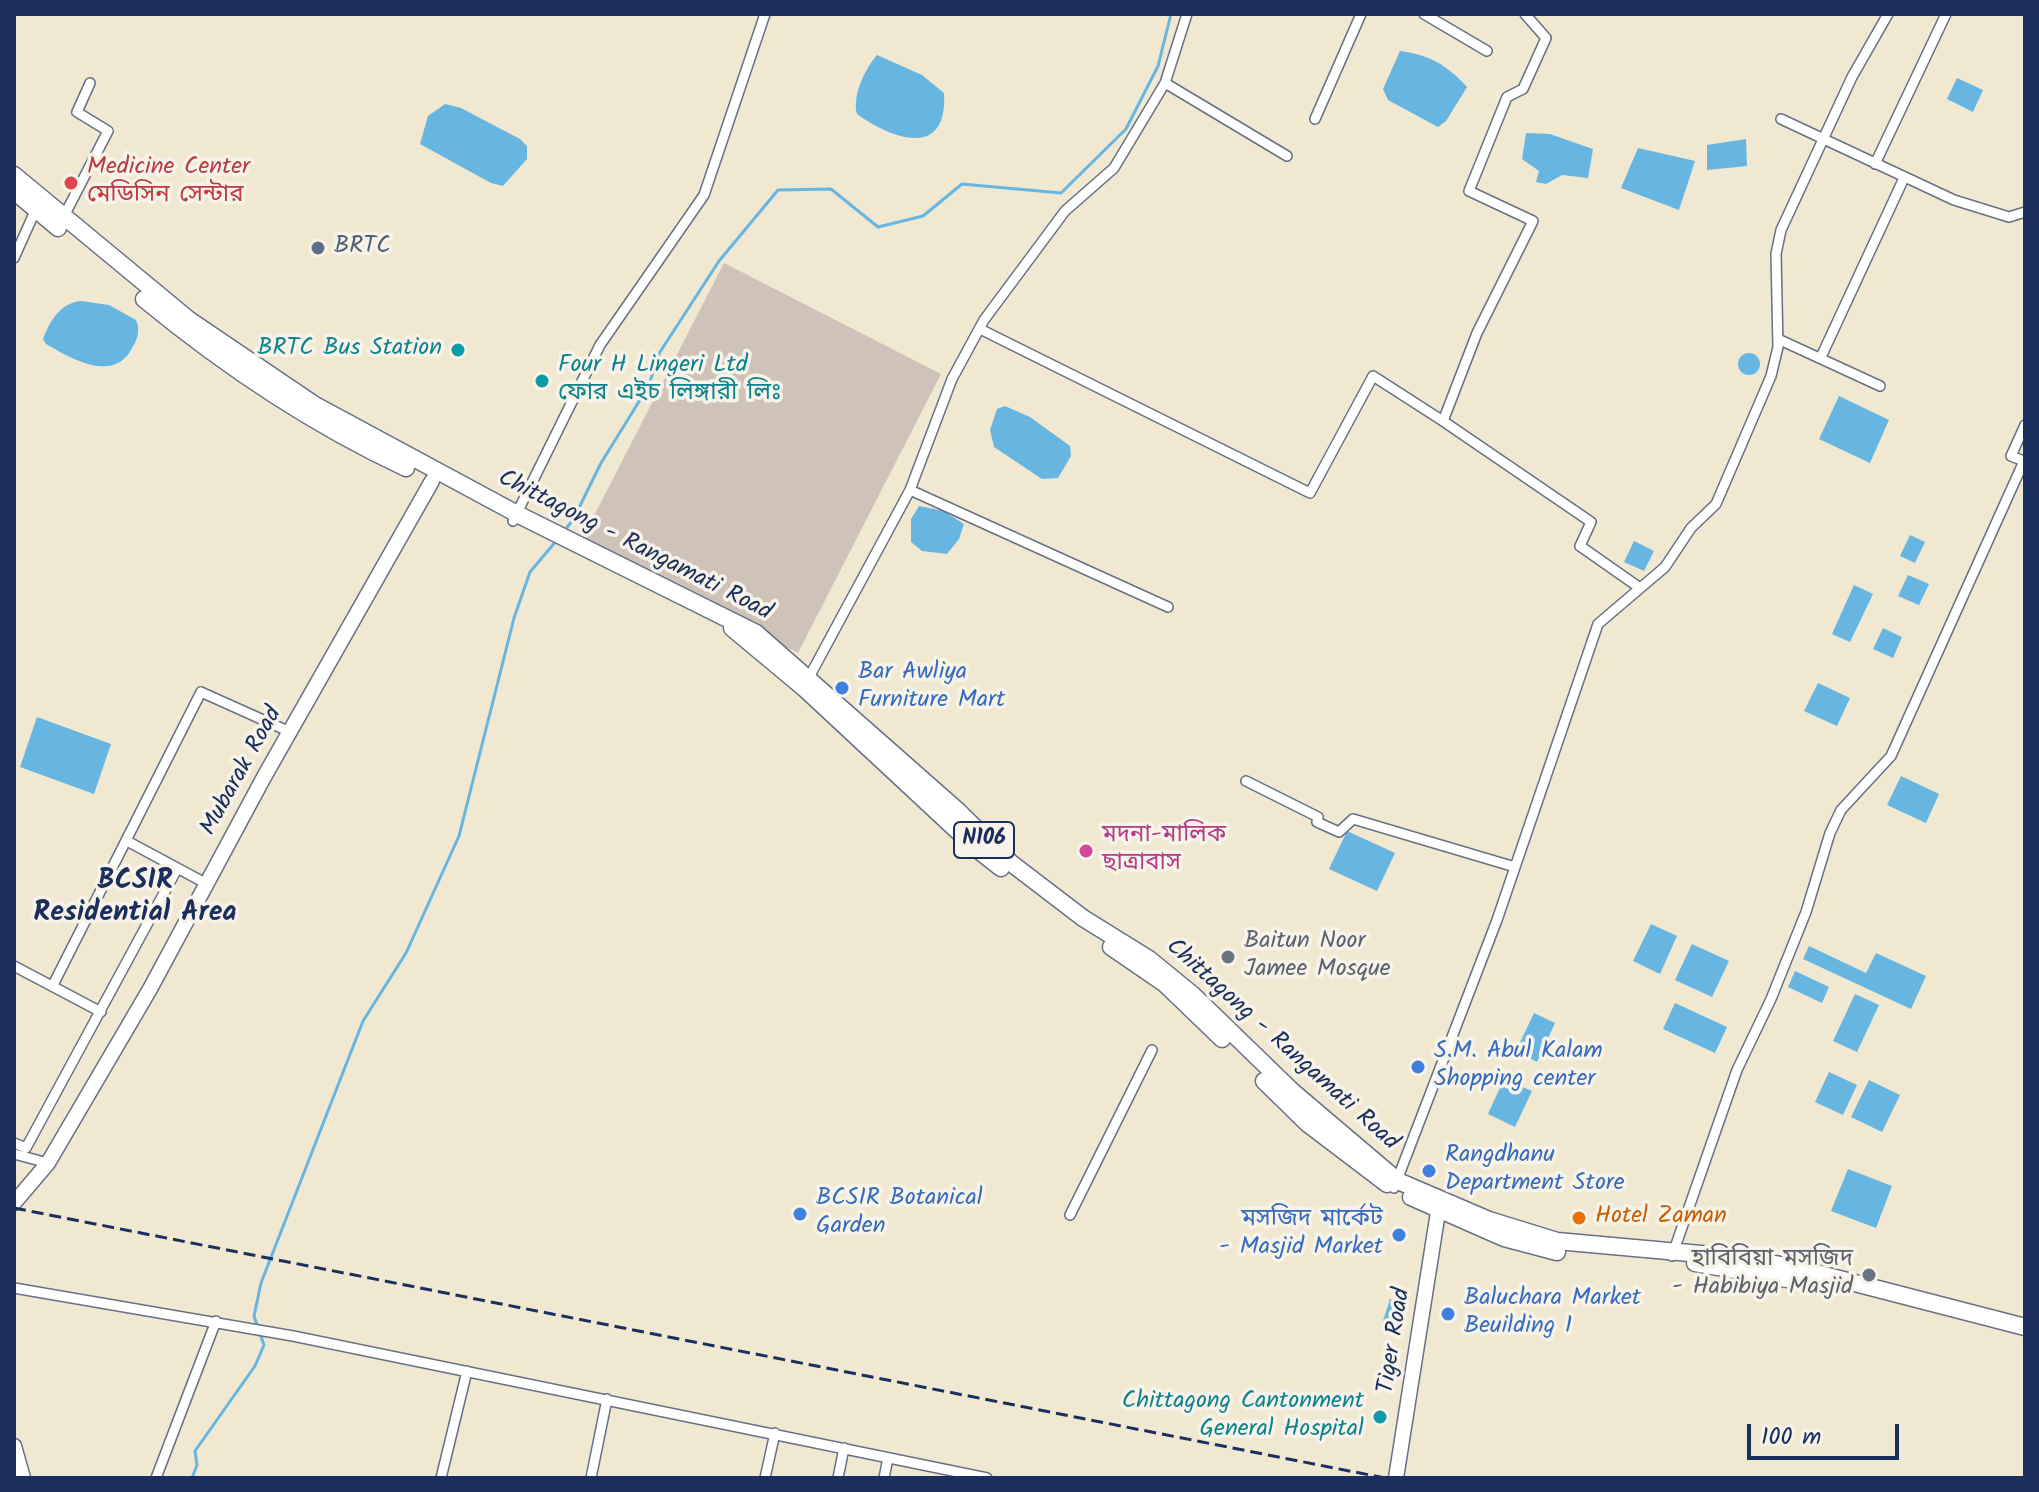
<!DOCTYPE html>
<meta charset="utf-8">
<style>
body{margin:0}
#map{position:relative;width:2039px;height:1492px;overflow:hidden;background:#f0e8d0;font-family:Kalam,sans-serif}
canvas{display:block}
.frame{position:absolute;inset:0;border:16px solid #1b2f5e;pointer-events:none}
.scale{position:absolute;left:1747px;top:1424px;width:152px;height:36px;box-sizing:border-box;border:4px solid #1b2f5e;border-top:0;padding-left:10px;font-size:24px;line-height:28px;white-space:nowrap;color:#1b2f5e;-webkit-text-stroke:6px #f7f3e8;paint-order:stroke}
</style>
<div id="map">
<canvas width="2039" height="1492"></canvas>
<div class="frame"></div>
<div class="scale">100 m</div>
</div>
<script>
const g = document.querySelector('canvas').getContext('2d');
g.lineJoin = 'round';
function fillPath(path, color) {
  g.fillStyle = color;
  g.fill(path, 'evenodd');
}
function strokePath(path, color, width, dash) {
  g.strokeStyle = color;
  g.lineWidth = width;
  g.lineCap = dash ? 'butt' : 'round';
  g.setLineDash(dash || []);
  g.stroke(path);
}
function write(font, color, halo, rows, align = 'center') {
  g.font = font + ' Kalam,"Noto Sans Bengali",sans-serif';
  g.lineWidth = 7;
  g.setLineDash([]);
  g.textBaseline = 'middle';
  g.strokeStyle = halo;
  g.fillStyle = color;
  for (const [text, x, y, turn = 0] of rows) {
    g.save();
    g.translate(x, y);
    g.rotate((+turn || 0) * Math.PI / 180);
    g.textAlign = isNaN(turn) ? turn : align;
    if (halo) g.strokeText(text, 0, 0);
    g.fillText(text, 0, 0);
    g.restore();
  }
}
fillPath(new Path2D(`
 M724,263L941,374L798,653L581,541Z`), '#cec2b9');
fillPath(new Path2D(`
 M1400,51C1430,55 1447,65 1467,87L1446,121L1438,127L1388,100L1383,89Z
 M877,55L922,75L944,93C948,159 893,140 857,114C852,96 865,69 877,55Z
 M1957,78L1983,90L1973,112L1947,99Z
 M445,104L461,108L520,139L527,146V159L503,186L491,183L420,144L428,116Z
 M1526,133L1550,134L1593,149L1588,178L1562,175L1546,184L1536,182L1539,171L1522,159Z
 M1746,139L1747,166L1707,170V145Z
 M1638,148L1695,161L1679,210L1621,188Z
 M81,301L109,305L136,320C141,331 137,340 131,350C112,383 70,358 46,344L43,339C50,321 60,303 81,301Z
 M1738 364a11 11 0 1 1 22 0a11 11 0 1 1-22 0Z
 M1839,396L1889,420L1870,463L1819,439Z
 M1005,406L1030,417L1070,446L1071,456L1058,478L1042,479L994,447L990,430L997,409Z
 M919,506L944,511L964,524L959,539L947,554L922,551L911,542V519Z
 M1910,535L1925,542L1915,563L1900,556Z
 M1634,541L1654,551L1644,571L1624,562Z
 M1908,575L1929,584L1919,605L1898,596Z
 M1854,585L1873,594L1850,642L1832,634Z
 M1883,628L1902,637L1893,658L1873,649Z
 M1818,683L1850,698L1837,726L1804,711Z
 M37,717L111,744L94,794L20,767Z
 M1901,776L1939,794L1926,823L1887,805Z
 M1347,831L1395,853L1377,891L1329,869Z
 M1651,924L1677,936L1660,974L1633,961Z
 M1692,944L1729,961L1712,997L1675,980Z
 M1809,946L1866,973L1876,953L1926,976L1911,1009L1803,959Z
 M1795,971L1829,987L1822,1003L1788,987Z
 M1855,994L1879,1005L1857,1052L1833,1041Z
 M1675,1003L1727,1027L1715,1053L1663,1029Z
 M1534,1013L1555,1023L1537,1062L1516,1051Z
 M1829,1072L1857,1085L1843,1115L1815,1102Z
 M1504,1079L1532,1091L1515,1127L1488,1114Z
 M1869,1080L1900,1095L1882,1132L1851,1117Z
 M1848,1169L1892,1186L1876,1228L1831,1211Z
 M1390,1299L1406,1302L1400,1331L1382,1324Z`), '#67b6e1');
strokePath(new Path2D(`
 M564,531L573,520L601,463L648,387L660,352L719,261L778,190L831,189L878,227L923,216L962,184L1061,193L1126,129L1158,66L1171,14
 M192,1478L197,1465L195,1451L255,1366L264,1345L254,1316L261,1283L363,1021L406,953L459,836L514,618L530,572L557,540`), '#67b6e1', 3);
const street = new Path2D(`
 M1424,14L1487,51
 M1525,14L1546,38L1523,89L1507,97L1469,191L1533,221L1477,333L1443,421L1591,522L1580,546L1640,588
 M1165,83L1187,14
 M1315,119L1361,14
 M1781,119L1954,200L2009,217L2025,212
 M1875,164L1946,14
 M63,218L108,131L77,112L90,83
 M14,258L36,209
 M980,329L1310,493L1373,376L1443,421
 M1778,339L1880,386
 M1821,357L1904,178
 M910,490L1168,607
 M513,521L600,345L704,195L765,14
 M807,681L910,490L952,379L984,320L1065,211L1114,168L1165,83L1287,156
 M1246,781L1318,817L1317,822L1339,832L1353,819L1515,867
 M127,841L207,884
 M14,966L101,1012
 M53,985L201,692L290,732
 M14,1143L26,1148L177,869
 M14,1154L48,1163
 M1394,1188L1497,920L1598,624L1665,567L1691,528L1716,504L1771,376L1778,347L1776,254L1781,230L1852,77L1888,14
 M1070,1215L1152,1050
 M1672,1256L1737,1070L1771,999L1806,912L1830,833L1841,810L1891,756L2024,461L2011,456L2025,425
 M14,1288L293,1336L987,1478
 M156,1478L216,1321
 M441,1478L467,1371
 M591,1478L607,1399
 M765,1478L775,1433
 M838,1478L844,1448
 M884,1478L888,1458`);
const secondary = new Path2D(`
 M14,1203L48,1163L150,989L264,777L432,481
 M14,1446L23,1478
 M1396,1478L1438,1212`);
const highway = new Path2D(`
 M14,175L188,319L315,405L521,516L756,633L958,811L1011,863L1083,918L1149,959L1193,995L1292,1091L1398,1181L1489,1220L1557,1241L1723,1256L1793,1267L2025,1327
 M14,191L58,228
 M144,299C224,365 312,424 406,468
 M732,628L804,688L978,850L1001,868
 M1111,947L1165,984L1222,1039
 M1264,1081L1308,1124L1387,1184
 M1411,1197L1504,1238L1557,1252
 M1695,1263L1810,1283`);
strokePath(street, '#667086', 12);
strokePath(secondary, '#667086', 17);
strokePath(highway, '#667086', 19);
strokePath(street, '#fff', 9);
strokePath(secondary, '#fff', 14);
strokePath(highway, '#fff', 16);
strokePath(new Path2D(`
 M14,1208L1385,1478`), '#1b2f5e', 3, [12, 6]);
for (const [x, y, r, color] of [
 [71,183,8,"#e0444e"],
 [318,248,8,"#5c6f8a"],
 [458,350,8,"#0f9aa8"],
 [542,381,8,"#0f9aa8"],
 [842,688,8,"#3f7fe0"],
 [1086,851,8,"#d1479c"],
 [1228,957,8,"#6b7280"],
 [1418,1067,8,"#3f7fe0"],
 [1429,1171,8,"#3f7fe0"],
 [800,1214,8,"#3f7fe0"],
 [1579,1218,8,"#e8710a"],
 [1399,1235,8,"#3f7fe0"],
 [1869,1275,8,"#6b7280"],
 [1448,1314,8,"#3f7fe0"],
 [1380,1417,8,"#0f9aa8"]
]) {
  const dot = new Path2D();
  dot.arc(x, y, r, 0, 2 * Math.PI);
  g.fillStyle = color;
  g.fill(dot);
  strokePath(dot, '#f7f3e8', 3);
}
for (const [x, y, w] of [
 [984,840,60]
]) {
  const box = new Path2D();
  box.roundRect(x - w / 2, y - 18, w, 36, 6);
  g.fillStyle = '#f7f3e8';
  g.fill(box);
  strokePath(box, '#1b2f5e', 2);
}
write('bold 22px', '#1b2f5e', null, [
 ["N106",984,840]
]);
write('24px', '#be3a42', '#f7f3e8', [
 ["Medicine Center",87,169],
 ["মেডিসিন সেন্টার",87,197]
], 'left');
write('24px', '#4e5e75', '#f7f3e8', [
 ["BRTC",334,248]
], 'left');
write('24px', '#0d838f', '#f7f3e8', [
 ["BRTC Bus Station",442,350],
 ["Four H Lingeri Ltd",558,367,"left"],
 ["ফোর এইচ লিঙ্গারী লিঃ",558,395,"left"],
 ["Chittagong Cantonment",1364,1403],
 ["General Hospital",1364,1431]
], 'right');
write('24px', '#1b2f5e', '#f7f3e8', [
 ["Chittagong - Rangamati Road",634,547,27],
 ["Mubarak Road",243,772,-61],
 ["Chittagong - Rangamati Road",1281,1046,42],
 ["Tiger Road",1396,1341,-81]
]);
write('24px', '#366cbe', '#f7f3e8', [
 ["Bar Awliya",858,674],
 ["Furniture Mart",858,702],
 ["S.M. Abul Kalam",1434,1053],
 ["Shopping center",1434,1081],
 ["Rangdhanu",1445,1157],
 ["Department Store",1445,1185],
 ["BCSIR Botanical",816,1200],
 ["Garden",816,1228],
 ["মসজিদ মার্কেট",1383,1221,"right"],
 ["- Masjid Market",1383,1249,"right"],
 ["Baluchara Market",1464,1300],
 ["Beuilding 1",1464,1328]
], 'left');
write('24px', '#b23c85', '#f7f3e8', [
 ["মদনা-মালিক",1102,837],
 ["ছাত্রাবাস",1102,865]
], 'left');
write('24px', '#5b616d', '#f7f3e8', [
 ["Baitun Noor",1244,943],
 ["Jamee Mosque",1244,971],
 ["হাবিবিয়া মসজিদ",1853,1261,"right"],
 ["- Habibiya Masjid",1853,1289,"right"]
], 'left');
write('24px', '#c56008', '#f7f3e8', [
 ["Hotel Zaman",1595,1218]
], 'left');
write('bold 28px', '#1b2f5e', '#f7f3e8', [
 ["BCSIR",135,883],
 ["Residential Area",135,915]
]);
</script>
